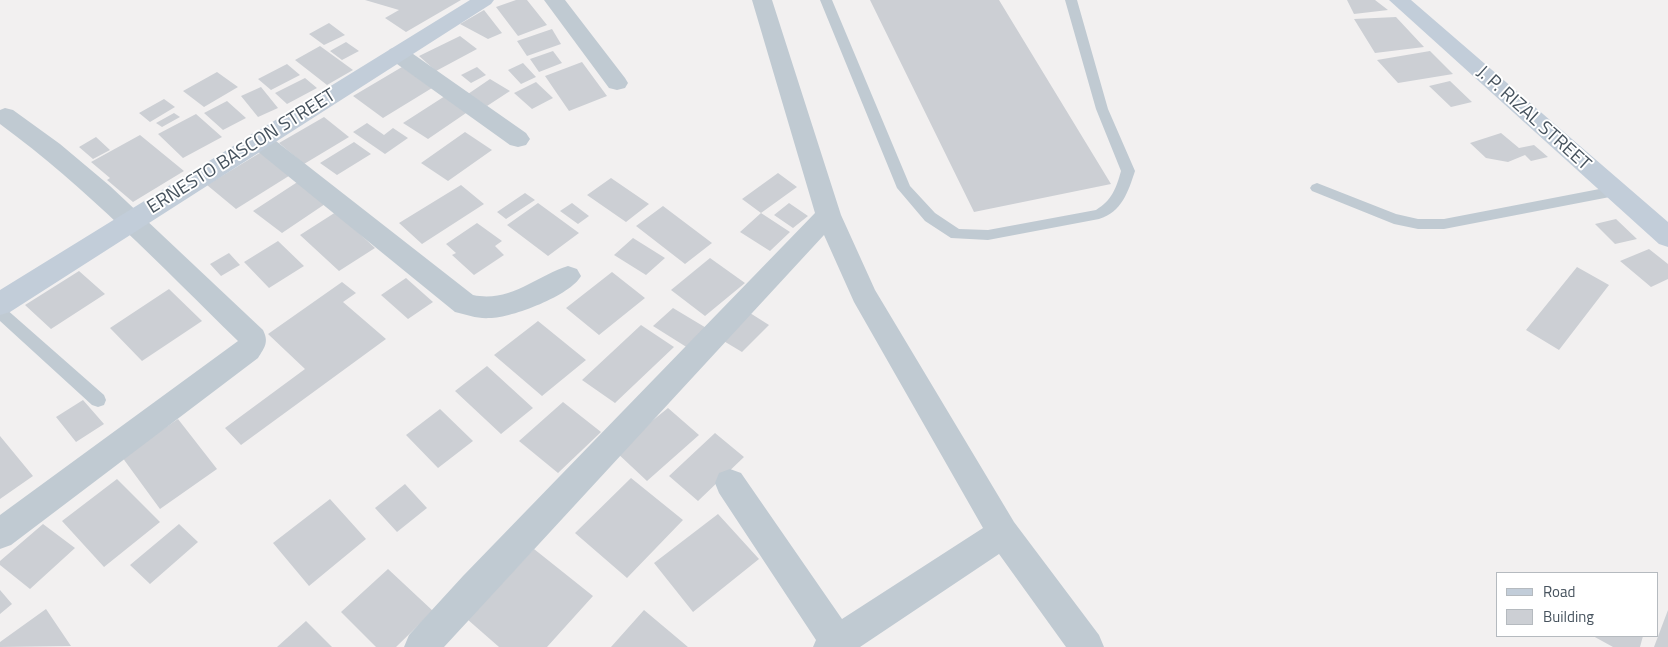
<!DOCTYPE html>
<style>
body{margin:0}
#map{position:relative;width:1668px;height:647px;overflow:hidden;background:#f2f0f0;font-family:"Titillium Web",sans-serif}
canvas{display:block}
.legend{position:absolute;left:1496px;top:572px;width:162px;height:65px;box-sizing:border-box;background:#fff;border:1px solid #b5babf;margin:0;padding:6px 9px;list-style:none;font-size:15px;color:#47535e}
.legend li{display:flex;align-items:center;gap:10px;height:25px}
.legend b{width:25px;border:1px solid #b5babf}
</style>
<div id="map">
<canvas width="1668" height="647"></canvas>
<ul class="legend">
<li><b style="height:6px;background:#c2cdd9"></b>Road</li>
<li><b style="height:14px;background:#cccfd4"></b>Building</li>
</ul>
</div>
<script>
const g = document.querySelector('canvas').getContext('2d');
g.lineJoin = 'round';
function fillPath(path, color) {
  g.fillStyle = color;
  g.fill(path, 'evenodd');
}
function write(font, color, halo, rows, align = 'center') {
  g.font = font + ' "Titillium Web",sans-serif';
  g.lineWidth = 4;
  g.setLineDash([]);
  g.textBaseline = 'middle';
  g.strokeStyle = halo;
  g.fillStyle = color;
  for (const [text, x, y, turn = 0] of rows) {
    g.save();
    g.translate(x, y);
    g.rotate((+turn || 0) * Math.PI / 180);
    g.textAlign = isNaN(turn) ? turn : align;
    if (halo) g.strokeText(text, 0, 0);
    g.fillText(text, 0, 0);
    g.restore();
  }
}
fillPath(new Path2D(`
 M365,0H461L406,32L385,18L399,10Z
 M516,0H527L547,25L518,36L496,7Z
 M870,0H999L1111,184L974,212Z
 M1347,0H1375L1388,10L1354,14Z
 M484,10L502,33L488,39L460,24Z
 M1396,17L1424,47L1375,53L1354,19Z
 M329,23L345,35L324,45L309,34Z
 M552,29L561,44L527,56L517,41Z
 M460,36L477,49L436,71L419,56Z
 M346,42L359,51L342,60L330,51Z
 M320,46L353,70L327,85L295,60Z
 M553,51L562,63L539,72L530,59Z
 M1430,51L1453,74L1398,83L1377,60Z
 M582,62L607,96L569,111L545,76Z
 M523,63L536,77L521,84L508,70Z
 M287,64L300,75L271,90L258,79Z
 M402,67L432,88L383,118L353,96Z
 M477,67L486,75L471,83L461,75Z
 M217,72L238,87L204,107L183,91Z
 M305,78L317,88L287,104L275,93Z
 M490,79L510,91L487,106L468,94Z
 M1450,81L1472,102L1451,107L1429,86Z
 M536,82L553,98L532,109L514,93Z
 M261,87L278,108L258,117L241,96Z
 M445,96L469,111L428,139L403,123Z
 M164,99L175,107L150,122L139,113Z
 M227,101L246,118L223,130L204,113Z
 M174,113L180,117L162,127L156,123Z
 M196,114L222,137L183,158L158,134Z
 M324,117L349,137L304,164L279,143Z
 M367,123L384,135L393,128L408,138L385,154L353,132Z
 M465,132L492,150L448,181L421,163Z
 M1501,133L1519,148L1534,145L1548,157L1531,161L1525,155L1508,162L1486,158L1470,143Z
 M140,135L184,171L133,202L107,180L110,178L91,162Z
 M96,137L110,150L93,159L79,147Z
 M354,142L371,154L337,175L320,163Z
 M263,151L292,174L236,209L207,185Z
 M778,173L797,187L761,213L742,199Z
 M611,178L649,204L626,222L587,195Z
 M299,181L328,202L282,233L253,211Z
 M461,185L484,204L422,244L399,223Z
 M525,193L535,200L506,219L497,212Z
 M538,203L579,233L548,256L507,225Z
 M572,203L589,216L578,224L560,211Z
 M789,203L808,216L793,228L774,215Z
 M663,206L712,243L685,264L636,226Z
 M336,212L375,248L339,271L300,235Z
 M761,213L790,232L770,251L740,232Z
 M1616,219L1637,239L1615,244L1595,224Z
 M477,223L502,241L495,246L504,255L474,275L452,255L456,253L446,244Z
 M633,238L665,258L646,275L614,255Z
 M278,241L304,266L269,288L244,262Z
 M1649,249L1668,264V279L1651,287L1620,261Z
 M229,253L240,265L221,276L210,264Z
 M710,258L745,283L705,316L671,290Z
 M1577,267L1609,285L1559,350L1526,330Z
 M79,271L105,294L51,329L25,305Z
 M612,272L645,298L599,335L566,308Z
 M406,278L433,302L408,319L381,295Z
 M342,282L356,293L343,302L386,339L241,445L225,428L305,369L268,334Z
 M169,289L202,321L142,361L110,328Z
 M673,308L708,329L688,348L653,326Z
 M750,313L769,325L742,352L722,340Z
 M538,321L586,360L542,396L494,355Z
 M641,325L674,347L615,403L582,380Z
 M487,366L533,408L501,434L455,391Z
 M83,400L104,424L76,442L56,417Z
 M563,402L601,432L558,473L519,441Z
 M668,408L699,435L647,481L615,451Z
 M440,409L473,441L438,468L406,435Z
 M178,419L217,469L160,509L122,457Z
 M715,433L744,457L698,501L669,476Z
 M0,436L33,476L0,499Z
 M631,478L683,520L627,578L575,533Z
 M117,479L160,522L104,567L62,521Z
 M405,484L427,508L397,532L375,508Z
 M330,499L366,539L309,586L273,543Z
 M718,514L759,559L693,612L654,563Z
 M43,524L75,548L30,589L0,565V561Z
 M179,524L198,542L150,584L130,565Z
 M534,549L593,596L547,647H499L467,619Z
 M388,569L433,611L396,647H376L341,612Z
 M0,590L12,604L0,614Z
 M46,609L71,646L0,647V642Z
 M644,610L688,647H611Z
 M1668,610V647H1654Z
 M306,621L332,647H277Z
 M1593,636H1643L1640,647H1613Z`), '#cccfd4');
fillPath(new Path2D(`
 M820,0H832L910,186L935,213L959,229L988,230L1096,210C1112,200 1116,189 1121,171L1096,109L1065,0H1077L1108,109L1135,171C1128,192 1122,212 1099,219L988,240L951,238L925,221L897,188Z
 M1317,183L1396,214L1418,219H1444L1615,186L1620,188L1622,191L1620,194L1615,196L1444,229H1418L1394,224L1312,191L1310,188L1312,185Z
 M0,306L5,308L104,395L106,400L104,405L98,407L92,405L0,321Z`), '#c0cad2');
fillPath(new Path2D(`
 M544,0H565L625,78L628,83L625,88L617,90L609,88Z
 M752,0H772L841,215L875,290L1014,522L1099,635L1104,647H1066L999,554L860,647H813L816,640L719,493L715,483L719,473L730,469L741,473L842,619L983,528L854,302L824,235L444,647H404L409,635L463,576L815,213Z
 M398,47L406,49L526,133L530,139L526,145L518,147L510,145L390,59L387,54L390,49Z
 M5,108L13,110L60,144L110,186L263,330C269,342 265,347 258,358L11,545L0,549V515L238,341C161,266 87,188 0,124V110Z
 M259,132L267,134L473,295C510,303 536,276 568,266L577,269L581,276C571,295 512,318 490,318C478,319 467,315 455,312L251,146L247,140L251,134Z`), '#c0cad2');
fillPath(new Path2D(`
 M470,0H494L491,4L10,312L0,315V290Z
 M1389,0H1411L1668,222V247L1659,244Z`), '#c2cdd9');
write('19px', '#47535e', '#fff', [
 ["J. P. RIZAL STREET",1533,119,42],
 ["ERNESTO BASCON STREET",242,152,-32]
]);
</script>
